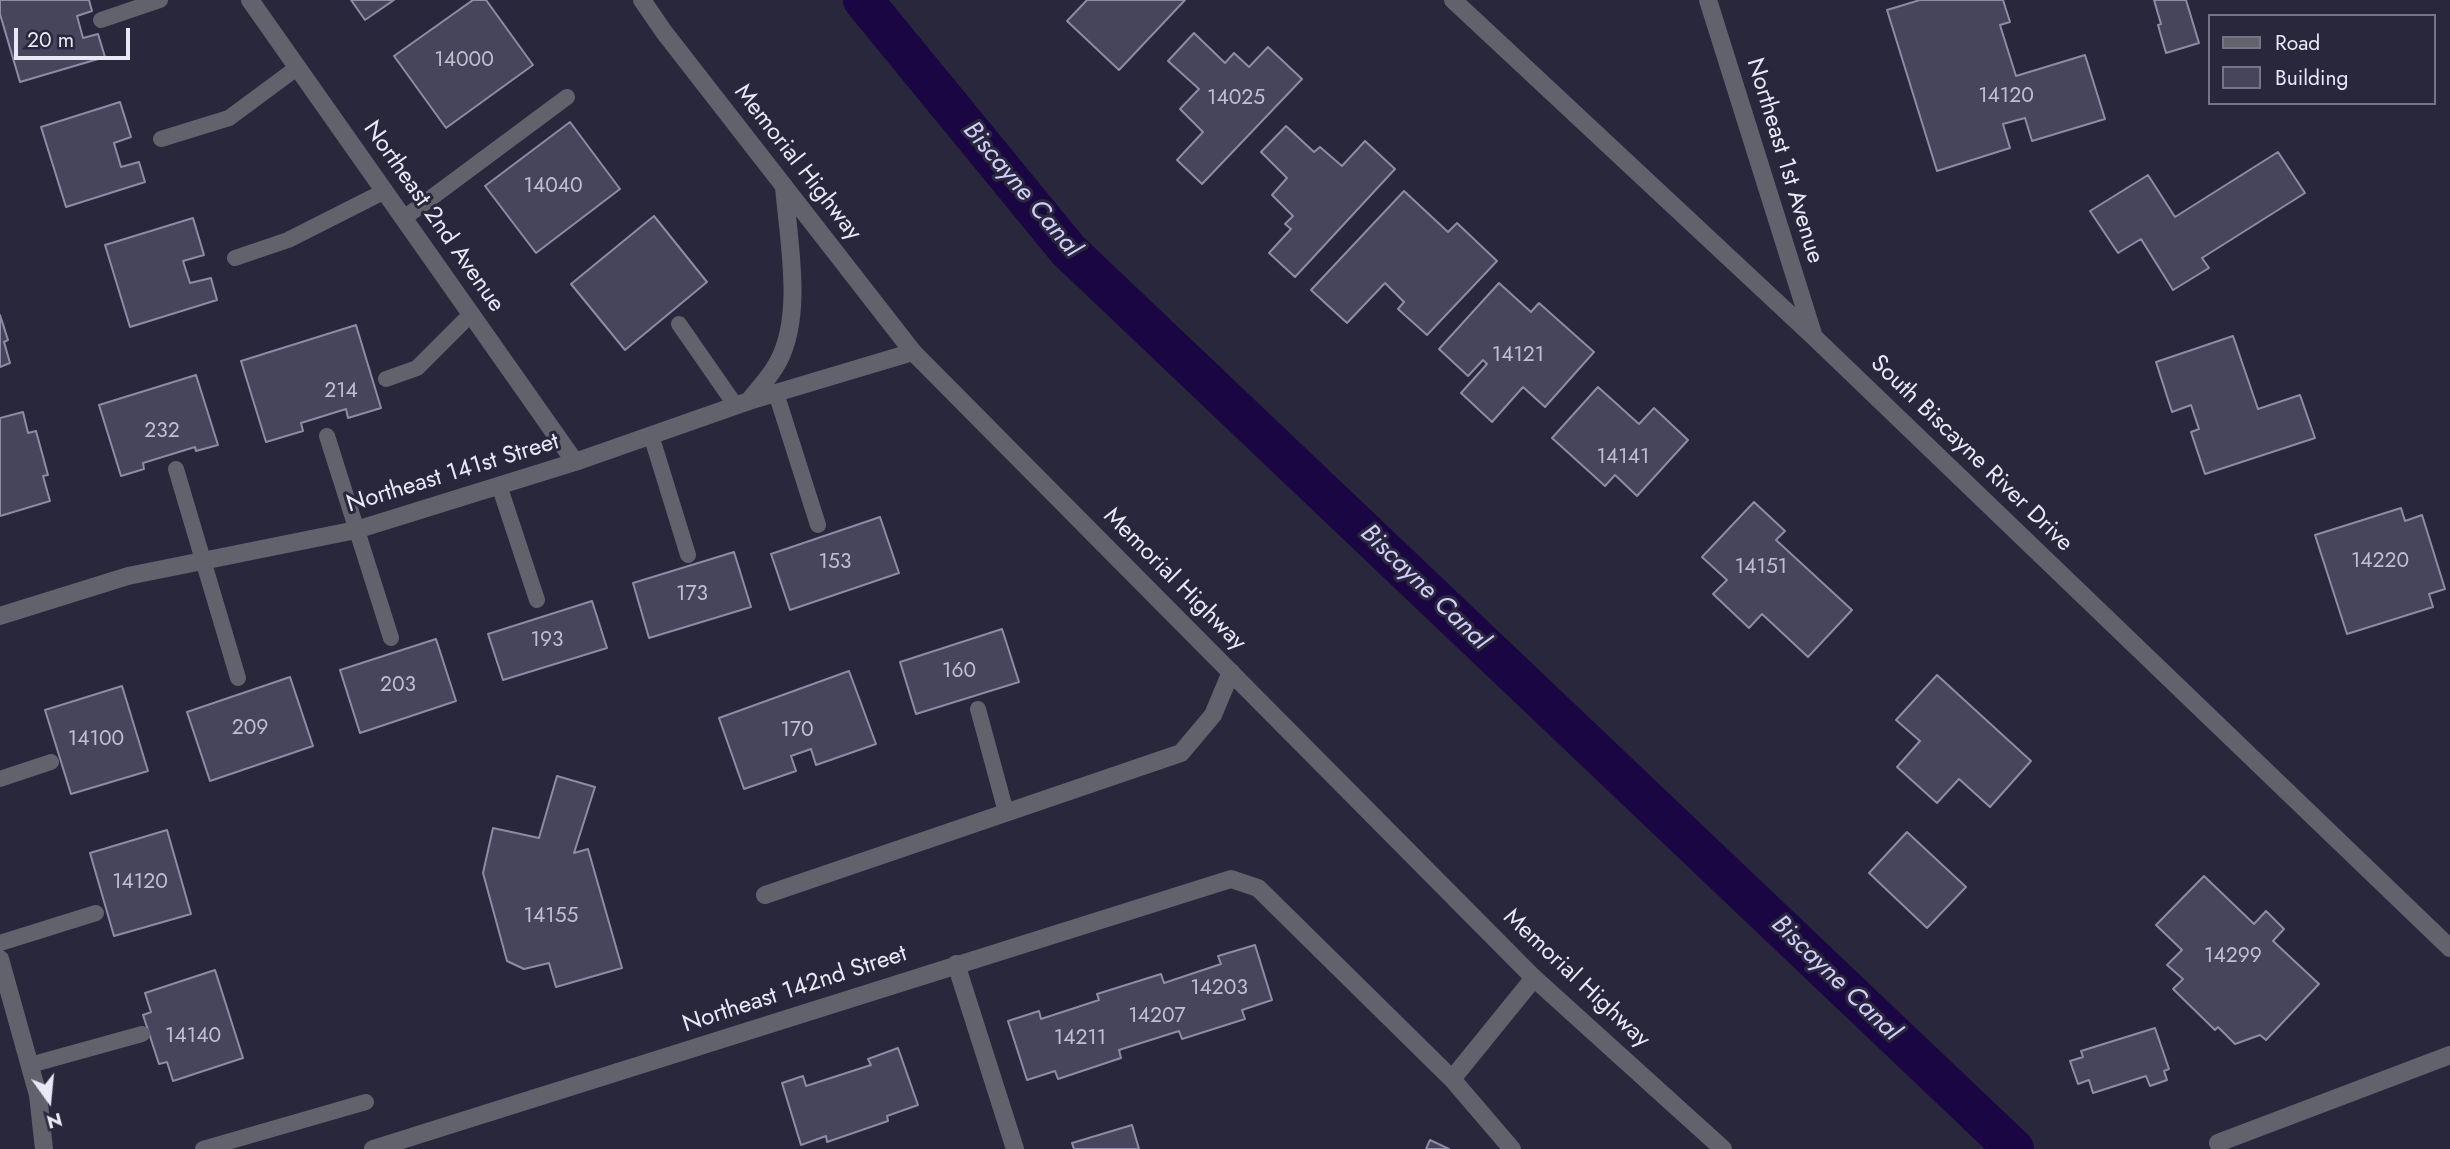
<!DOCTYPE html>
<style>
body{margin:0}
#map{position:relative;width:2450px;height:1149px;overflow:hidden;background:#29273c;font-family:Jost,sans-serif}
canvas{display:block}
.legend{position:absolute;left:2208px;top:14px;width:228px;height:91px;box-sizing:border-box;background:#29273c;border:2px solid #767487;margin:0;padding:9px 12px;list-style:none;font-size:21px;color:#e9e8f7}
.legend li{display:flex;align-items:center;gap:14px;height:35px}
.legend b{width:35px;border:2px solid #767487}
.north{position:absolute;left:14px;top:1065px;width:70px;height:70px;-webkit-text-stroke:5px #29273c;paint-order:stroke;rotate:165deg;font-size:19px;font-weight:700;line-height:28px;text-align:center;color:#e9e8f7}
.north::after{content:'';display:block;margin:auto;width:24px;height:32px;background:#e9e8f7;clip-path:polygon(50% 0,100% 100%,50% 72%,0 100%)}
.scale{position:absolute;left:14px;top:28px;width:116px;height:32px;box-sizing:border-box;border:4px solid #e9e8f7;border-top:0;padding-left:9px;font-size:21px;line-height:24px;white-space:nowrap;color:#e9e8f7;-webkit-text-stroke:5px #29273c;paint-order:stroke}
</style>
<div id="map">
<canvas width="2450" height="1149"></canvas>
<ul class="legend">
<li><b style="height:9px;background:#62626d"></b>Road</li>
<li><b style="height:19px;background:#47455c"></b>Building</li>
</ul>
<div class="north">N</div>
<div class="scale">20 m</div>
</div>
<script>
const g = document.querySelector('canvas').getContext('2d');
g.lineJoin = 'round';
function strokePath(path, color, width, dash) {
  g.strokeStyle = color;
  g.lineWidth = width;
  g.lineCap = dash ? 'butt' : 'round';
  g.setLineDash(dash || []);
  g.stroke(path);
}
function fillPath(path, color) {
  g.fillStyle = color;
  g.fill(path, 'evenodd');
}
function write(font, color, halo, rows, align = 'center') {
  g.font = font + ' Jost,sans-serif';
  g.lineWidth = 6;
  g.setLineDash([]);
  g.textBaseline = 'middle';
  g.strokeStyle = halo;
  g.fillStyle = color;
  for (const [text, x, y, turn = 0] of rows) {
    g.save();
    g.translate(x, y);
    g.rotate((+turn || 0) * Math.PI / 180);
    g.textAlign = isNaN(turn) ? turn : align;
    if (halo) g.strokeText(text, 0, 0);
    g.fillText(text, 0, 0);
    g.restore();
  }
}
strokePath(new Path2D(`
 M863,0L1068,250L2014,1149`), '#1a0642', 40);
const building = new Path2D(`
 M0,0H89L92,11L77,16L83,38L98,34L105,57L20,82L0,14Z
 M351,0H394L365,20Z
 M473,0H486L533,65L446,128L394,56Z
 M1087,0H1185L1119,70L1067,21Z
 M1920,0H2003L2010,22L2000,25L2016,76L2085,55L2105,119L2032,141L2025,118L2003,124L2010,148L1937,171L1887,10Z
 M2154,0H2186L2199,43L2166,53L2158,25L2161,24Z
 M1194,33L1225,63L1234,53L1249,67L1268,47L1302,79L1202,184L1177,160L1203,132L1180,109L1199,89L1168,61Z
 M120,102L131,137L114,143L121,167L139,162L145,182L66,207L41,127Z
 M570,122L620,189L536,253L485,186Z
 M1286,126L1314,152L1320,147L1342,166L1365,141L1395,169L1295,277L1269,253L1291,229L1285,224L1293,216L1272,195L1287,178L1261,152Z
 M2278,152L2305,193L2202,258L2209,268L2173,290L2141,239L2118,253L2090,211L2148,175L2175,217Z
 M1404,191L1448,232L1457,223L1497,261L1427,335L1398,309L1404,302L1385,283L1347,323L1311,290Z
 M654,216L707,282L625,350L571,284Z
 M193,218L204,255L183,261L190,283L211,278L217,300L130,327L105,245Z
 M1499,283L1531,312L1539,303L1594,352L1545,407L1523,387L1492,422L1461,393L1487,364L1483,360L1468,376L1439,349Z
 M0,315L8,340L4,342L10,363L0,367Z
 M356,325L381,408L348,418L346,409L301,423L303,431L266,442L241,361Z
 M2233,336L2258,409L2300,395L2315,438L2205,474L2191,432L2199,429L2191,405L2172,412L2156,362Z
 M196,375L218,445L196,451L195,447L143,463L144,469L121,476L99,405Z
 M1598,387L1639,424L1654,408L1688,440L1637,496L1615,475L1605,486L1552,438Z
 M23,412L28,433L36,431L48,475L43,476L50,501L0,516V418Z
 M1754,502L1785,531L1776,540L1852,610L1808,657L1762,614L1749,628L1713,594L1727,580L1702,557Z
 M2401,508L2405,521L2422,515L2445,589L2429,594L2433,607L2347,634L2315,535Z
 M880,517L899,573L790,610L771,554Z
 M734,552L751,607L649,638L633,583Z
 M592,601L607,648L503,680L488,634Z
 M1002,629L1019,682L916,714L900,662Z
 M436,639L456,701L360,733L340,670Z
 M849,671L876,744L816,765L811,749L791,756L796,771L744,789L719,718Z
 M1937,675L2031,761L1990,807L1959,779L1937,803L1897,767L1920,741L1896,720Z
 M290,677L313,746L210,781L187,712Z
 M122,686L148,771L71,794L45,710Z
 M557,776L595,787L574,853L588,849L622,968L556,987L549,963L524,969L507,961L483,873L493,828L539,838Z
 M167,830L191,914L114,936L90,853Z
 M1907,832L1966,887L1927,928L1869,873Z
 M2204,876L2254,924L2266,911L2284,929L2273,941L2319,984L2266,1040L2260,1035L2235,1044L2218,1027L2215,1030L2173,989L2183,979L2167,965L2182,950L2156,925Z
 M1255,945L1272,1000L1242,1010L1245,1019L1182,1039L1179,1031L1119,1050L1121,1058L1058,1079L1055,1071L1027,1080L1008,1021L1039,1011L1041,1019L1099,1000L1097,994L1161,974L1164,983L1221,964L1218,956Z
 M215,970L243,1058L173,1081L167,1062L159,1064L143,1015L151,1012L145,993Z
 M2155,1028L2169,1069L2164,1071L2167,1080L2150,1086L2146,1076L2093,1093L2089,1080L2078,1084L2070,1061L2083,1057L2081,1051Z
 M898,1048L918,1105L887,1116L888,1121L827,1142L826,1136L801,1145L782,1083L803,1076L806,1086L871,1065L868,1059Z
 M1132,1125L1139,1149H1074L1072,1143Z
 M1430,1140L1449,1149H1426Z`);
fillPath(building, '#47455c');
strokePath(building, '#8d8ba5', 2);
strokePath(new Path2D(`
 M101,20L160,0
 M161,139L229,118L298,67
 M404,218L567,97
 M235,258L288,240L385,191
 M679,324L736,406
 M386,379L417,368L471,314
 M776,393L818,525
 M651,435L688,555
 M327,436L391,638
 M176,469L238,678
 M499,485L537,600
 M978,709L1006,812
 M0,779L51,762
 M0,943L96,913
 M30,1065L142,1034
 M203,1149L366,1102`), '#62626d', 16);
strokePath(new Path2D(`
 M250,0L575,462
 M1453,0L1814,337L2450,948
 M1708,0L1813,334
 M749,401C758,389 771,376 778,362C804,314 788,239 784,186
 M0,616L128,576L356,530L575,462L749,401L913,352
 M765,895L1181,753L1213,715L1231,672
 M0,959L38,1095L44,1149
 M956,964L1015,1149
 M1452,1079L1534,978
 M2218,1143L2450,1055
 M373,1149L1231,879L1258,888L1452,1079L1512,1149`), '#62626d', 18);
strokePath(new Path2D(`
 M642,0L664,32L913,352L1534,978L1723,1149`), '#62626d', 18);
write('21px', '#c0bfd0', null, [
 ["14000",464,61],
 ["14120",2006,97],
 ["14025",1236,99],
 ["14040",553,187],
 ["14121",1518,356],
 ["214",341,392],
 ["232",162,432],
 ["14141",1623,458],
 ["14220",2380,562],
 ["153",835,563],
 ["14151",1761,568],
 ["173",692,595],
 ["193",547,641],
 ["160",959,672],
 ["203",398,686],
 ["209",250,729],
 ["170",797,731],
 ["14100",96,740],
 ["14120",140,883],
 ["14155",551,917],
 ["14299",2233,957],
 ["14203",1219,989],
 ["14207",1157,1017],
 ["14140",193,1037],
 ["14211",1080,1039]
]);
write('24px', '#e9e8f7', '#29273c', [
 ["Northeast 1st Avenue",1784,161,73],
 ["Memorial Highway",797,163,52],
 ["Northeast 2nd Avenue",433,217,55],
 ["South Biscayne River Drive",1971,454,44],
 ["Northeast 141st Street",453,474,-17],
 ["Memorial Highway",1174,580,45],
 ["Memorial Highway",1576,979,43],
 ["Northeast 142nd Street",795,990,-18]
]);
write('italic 26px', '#d2cdfb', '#29273c', [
 ["Biscayne Canal",1021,190,50],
 ["Biscayne Canal",1424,588,44],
 ["Biscayne Canal",1835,979,44]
]);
</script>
